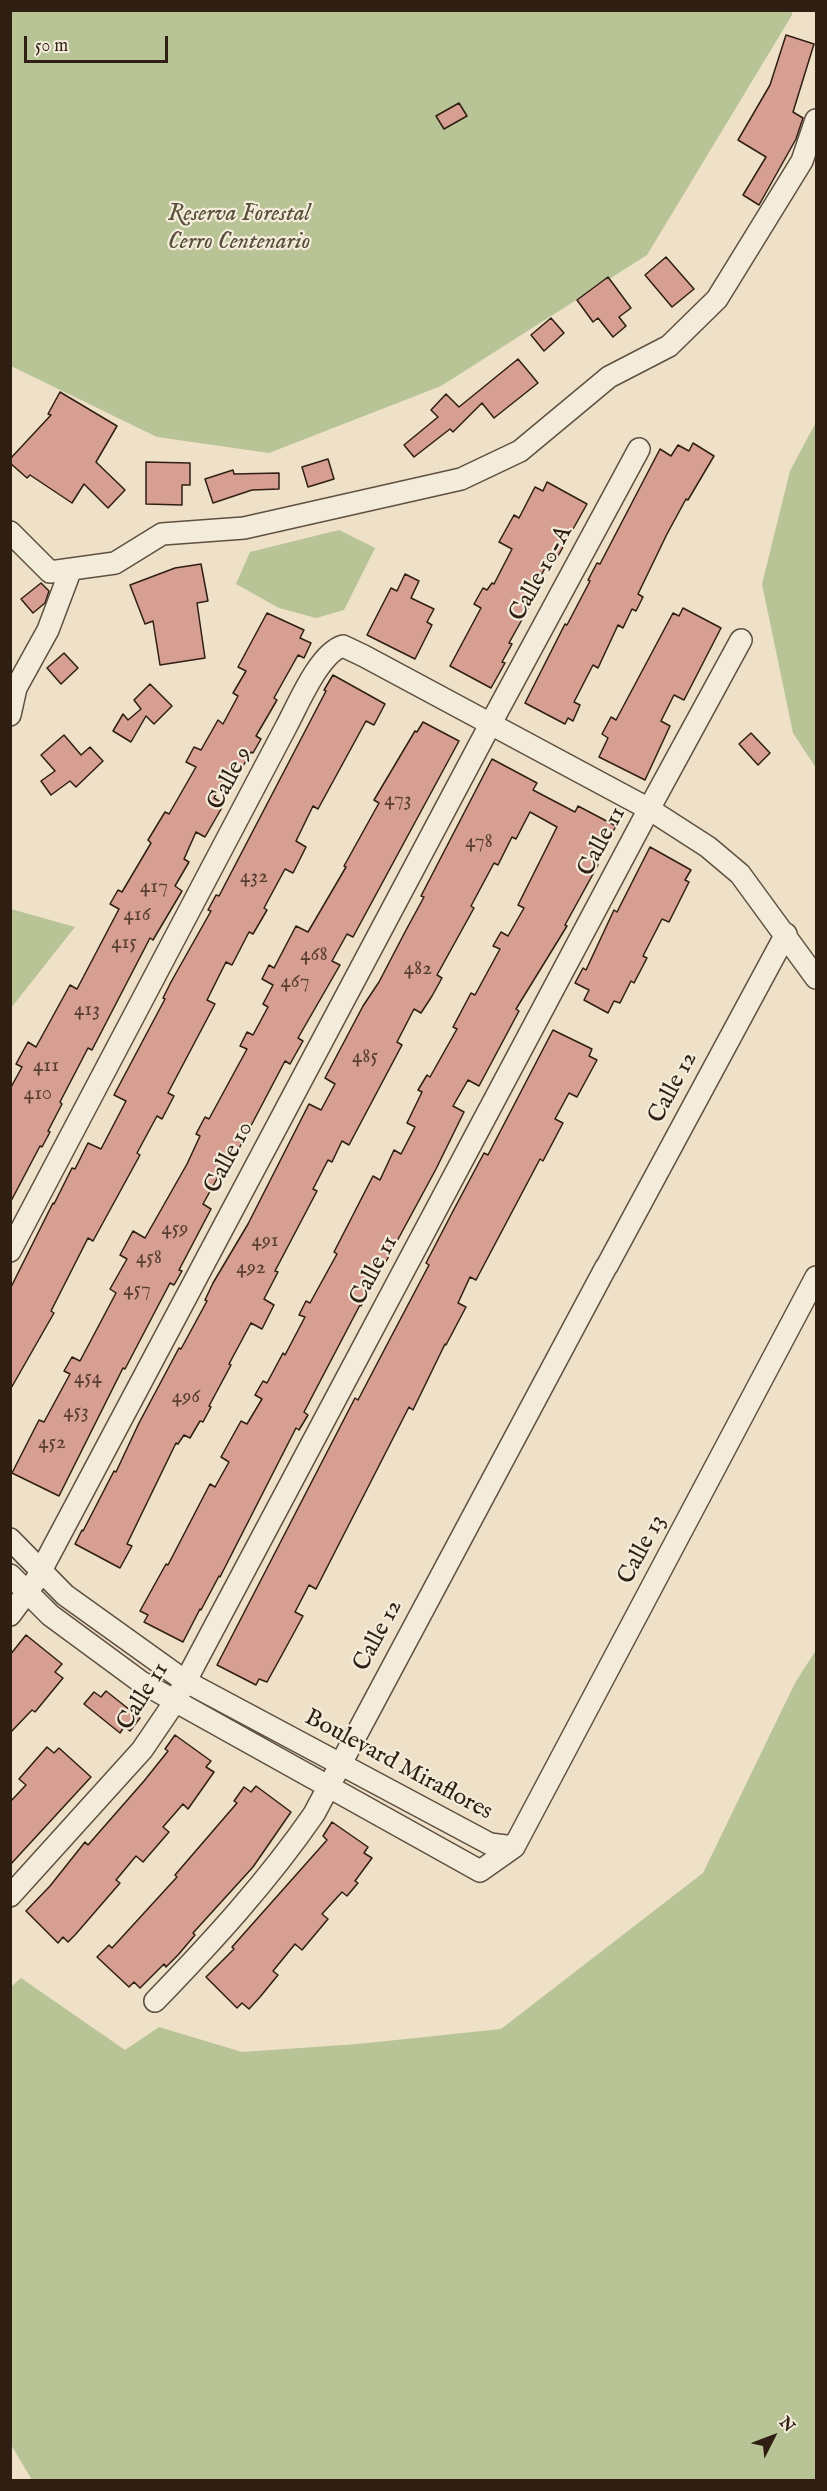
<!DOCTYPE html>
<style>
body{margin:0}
#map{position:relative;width:827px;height:2491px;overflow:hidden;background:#eee1c8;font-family:"IM FELL English",serif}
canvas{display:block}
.frame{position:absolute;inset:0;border:12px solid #2f1f12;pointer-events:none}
.north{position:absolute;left:743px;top:2407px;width:60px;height:60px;-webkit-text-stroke:4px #f4ecdb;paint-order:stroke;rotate:48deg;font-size:16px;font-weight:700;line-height:24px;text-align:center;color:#2f1f12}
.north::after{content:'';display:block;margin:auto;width:21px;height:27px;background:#2f1f12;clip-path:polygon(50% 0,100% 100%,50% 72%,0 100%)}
.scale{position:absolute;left:24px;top:36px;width:144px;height:27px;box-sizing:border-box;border:3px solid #2f1f12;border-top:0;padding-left:8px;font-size:18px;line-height:21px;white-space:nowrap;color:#2f1f12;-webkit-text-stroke:4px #f4ecdb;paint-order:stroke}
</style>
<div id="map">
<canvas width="827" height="2491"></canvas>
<div class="frame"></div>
<div class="north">N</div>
<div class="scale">50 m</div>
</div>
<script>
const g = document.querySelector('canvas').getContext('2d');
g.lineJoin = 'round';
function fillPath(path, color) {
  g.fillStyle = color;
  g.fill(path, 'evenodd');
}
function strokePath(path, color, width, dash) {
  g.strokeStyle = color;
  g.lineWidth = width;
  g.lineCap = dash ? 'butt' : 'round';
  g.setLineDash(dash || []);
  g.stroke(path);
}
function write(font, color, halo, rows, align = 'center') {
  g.font = font + ' "IM FELL English",serif';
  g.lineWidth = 4.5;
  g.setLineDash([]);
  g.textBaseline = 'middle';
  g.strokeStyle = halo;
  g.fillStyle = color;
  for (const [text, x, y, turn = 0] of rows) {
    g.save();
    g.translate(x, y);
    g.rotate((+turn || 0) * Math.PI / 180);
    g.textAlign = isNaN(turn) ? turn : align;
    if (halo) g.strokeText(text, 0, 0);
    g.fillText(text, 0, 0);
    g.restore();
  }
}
fillPath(new Path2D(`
 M792,10V15L647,255L441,386L269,453L157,437L11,366L10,11Z
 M816,422V768L793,733L762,584L790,471Z
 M339,530L375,548L344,610L316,618L279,608L236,584L250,552Z
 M11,909L75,927L11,1008L10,909Z
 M816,1650V2480H32L10,2443L11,1987L21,1978L125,2050L159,2027L242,2052L358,2044L501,2029L703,1873L795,1683Z`), '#b8c396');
const building = new Path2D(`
 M786,35L814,44L793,112L803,118L796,139L759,205L743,195L766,157L738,140L770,85Z
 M459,103L467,116L444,129L436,116Z
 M666,257L694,289L672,307L645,275Z
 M608,277L631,308L619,317L626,326L613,337L598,318L593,322L577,300Z
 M551,318L564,333L544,351L531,335Z
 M518,359L538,383L494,418L482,403L453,432L450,429L414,457L404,445L438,417L431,410L446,394L459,407Z
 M60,392L117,426L96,462L125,490L108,508L84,484L72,503L30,475L27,478L10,463V459L51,415L48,414Z
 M693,443L714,456L688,500L686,499L667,534L638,594L643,597L636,611L632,609L623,628L618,625L598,668L593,665L574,702L580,705L573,721L568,718L565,724L525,703L565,624L567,625L590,581L588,580L597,563L600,564L660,449L671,456L678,445L689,451Z
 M328,459L334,479L308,487L302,467Z
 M146,462L190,463V485H182V505L146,504Z
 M233,470L234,474L279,473V489L252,490L213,503L205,479Z
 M547,482L587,504L558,556L553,553L536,585L540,587L509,643L512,644L502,662L505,663L491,688L450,666L481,608L474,604L483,588L487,590L492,583L494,584L512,549L499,542L514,515L519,518L535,487L543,491Z
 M201,564L208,601L197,603L205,658L160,665L153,621L145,624L130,585L175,568Z
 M405,574L419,581L411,598L434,609L427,622L432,625L415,659L367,635L391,588L397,591Z
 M41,583L49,591L45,603L33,613L21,599Z
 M683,608L721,628L684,700L674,695L661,721L670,726L645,780L599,757L608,738L602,734L611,717L616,720L673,613L679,616Z
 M267,613L304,630L300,638L311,643L304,658L298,655L274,698L277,700L256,736L261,739L253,753L251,752L238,775L230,770L214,798L224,804L205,837L196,832L184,859L189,862L175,886L182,891L153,940L150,938L92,1050L88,1048L60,1102L62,1104L48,1131L50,1132L42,1147L40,1146L10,1203V1089L22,1067L16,1064L28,1042L36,1047L70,985L77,989L119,909L110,904L118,890L122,892L151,843L148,840L165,812L169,814L196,767L186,762L194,747L201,750L218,720L223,724L238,696L233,693L246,671L238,667Z
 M64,653L78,668L61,684L47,668Z
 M333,675L385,704L374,725L366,721L318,809L313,806L296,841L306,847L293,873L285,869L264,908L267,910L253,934L249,932L232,965L226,962L207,1000L215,1004L168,1093L174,1096L162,1119L157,1116L137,1153L140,1155L93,1241L88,1238L51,1311L54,1313L10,1390V1289L53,1203L54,1204L72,1168L75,1169L88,1143L101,1149L126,1101L114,1095L165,999L163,998L171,982L211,911L208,910L216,895L219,896L326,691L324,690Z
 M150,684L172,706L154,724L146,716L131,742L113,731L123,714L128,720L141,709L134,700Z
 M423,722L459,741L353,937L347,934L332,961L340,965L298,1038L303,1041L290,1064L285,1061L223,1179L218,1177L203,1204L211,1209L179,1270L182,1271L174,1285L170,1283L125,1369L123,1368L59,1496L12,1473L39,1420L44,1422L70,1374L64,1371L72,1357L80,1361L116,1293L110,1289L127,1259L120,1255L133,1231L145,1238L187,1164L200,1136L196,1134L205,1117L209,1119L247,1049L240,1046L247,1032L253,1035L268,1007L263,1004L273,985L262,979L269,965L274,968L296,926L308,932L346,867L344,866L379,803L374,800L415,731L417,732Z
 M751,733L770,753L758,765L739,744Z
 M64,735L81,755L90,747L103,761L76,787L70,781L51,795L41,781L55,771L41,755Z
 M492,759L537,783L533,790L575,812L578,806L616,826L596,864L598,865L565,925L567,926L516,1009L519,1011L479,1086L468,1080L453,1106L464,1112L436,1169L383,1267H382L361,1306L360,1305L304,1412L308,1415L299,1430L296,1428L220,1577L219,1576L201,1610L200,1609L183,1642L144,1622L148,1615L140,1611L166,1564L168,1565L210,1484L215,1487L229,1462L221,1457L241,1421L247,1424L262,1399L255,1395L263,1381L267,1383L283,1353L285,1355L305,1317L299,1315L306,1301L310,1303L337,1254L334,1252L373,1176L380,1180L394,1150L401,1154L415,1127L407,1123L422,1092L418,1090L427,1075L430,1077L457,1029L453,1027L471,993L475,995L500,949L493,946L501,932L508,936L524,908L518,905L557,827L530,812L516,839L512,837L498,865L494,863L471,906L474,908L437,975L442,978L432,996L421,1013L414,1009L397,1042L402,1045L349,1145L342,1141L332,1162L328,1160L313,1189L317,1191L275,1271L278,1272L264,1299L274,1305L262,1329L251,1323L229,1364L231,1365L209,1406L211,1407L203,1422L200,1421L190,1438L184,1435L178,1444L176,1443L127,1544L132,1546L120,1568L75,1544L82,1530L83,1531L114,1471L116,1472L139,1423L179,1348L181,1349L207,1301L205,1300L213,1283L248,1224L309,1104L321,1110L335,1084L325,1078L363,1006L379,982L405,932L424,897L421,896Z
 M650,847L691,870L685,880L689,882L669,922L662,919L643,956L647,958L634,983L631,981L620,1003L614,1001L608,1013L584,1000L589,990L575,983L583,968L586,970L614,910L617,912Z
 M553,1030L592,1049L589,1056L597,1060L577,1097L569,1093L555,1119L563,1123L543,1161L540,1159L476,1280L470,1277L458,1303L466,1307L446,1345L445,1344L413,1410L409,1407L316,1589L309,1585L295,1612L303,1616L283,1653L267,1682L259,1679L256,1685L217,1665L355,1398L358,1400L391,1337L429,1265L426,1263L452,1213L484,1153L488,1155Z
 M26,1635L62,1664L55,1672L63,1678L35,1712L32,1710L10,1733V1655Z
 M106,1691L140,1718L130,1731L124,1727L120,1733L84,1704L94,1692L101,1697Z
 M175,1735L211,1761L206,1767L214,1772L188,1809L183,1804L163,1827L169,1832L143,1862L136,1856L116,1880L120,1883L75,1935L68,1942L63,1937L58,1943L26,1911L50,1886L85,1842L88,1845L144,1781L168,1751L165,1749Z
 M47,1747L54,1753L59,1748L91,1777L10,1865V1802L26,1785L19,1779Z
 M256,1786L291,1812L253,1867L193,1933L195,1935L178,1955L166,1967L164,1964L140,1988L134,1982L129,1987L97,1957L109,1945L112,1948L177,1877L175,1875L237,1803L234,1801L244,1787L251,1792Z
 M332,1822L368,1847L364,1853L372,1858L355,1881L358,1883L347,1896L342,1892L322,1914L328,1919L302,1950L295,1944L273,1971L278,1975L260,1997L249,2009L242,2003L237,2008L206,1977L234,1949L232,1947L327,1840L323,1836Z`);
fillPath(building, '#d79f92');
strokePath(building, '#2f1f12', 1.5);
const street = new Path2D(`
 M10,532L50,572L115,563L162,534L244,528L461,479L520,451L609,377L669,346L717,299L802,161L816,120
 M10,715L16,688L48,630L71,569
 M10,1251L286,727C298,705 319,653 343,646L364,656L649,809L708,847L740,874L816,978
 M607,1266L786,934
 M10,1539L65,1595L185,1681L490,1844L514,1847
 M10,1575L50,1615L141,1682L480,1871L514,1847L816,1277
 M10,1615L36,1580L491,723L639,449
 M10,1896L142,1750L174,1703L649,809L741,640
 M155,2001C212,1942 267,1882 314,1814L606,1267`);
strokePath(street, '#5f5040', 24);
strokePath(street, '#f4ecdb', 21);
write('21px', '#593f32', null, [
 ["473",398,801],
 ["478",479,843],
 ["432",254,878],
 ["417",154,888],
 ["416",137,916],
 ["415",124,944],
 ["468",314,956],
 ["482",418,970],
 ["467",295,983],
 ["413",87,1011],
 ["485",365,1058],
 ["411",46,1067],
 ["410",38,1095],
 ["459",175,1230],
 ["491",265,1242],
 ["458",149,1259],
 ["492",251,1269],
 ["457",137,1291],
 ["454",88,1379],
 ["496",186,1398],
 ["453",76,1413],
 ["452",52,1444]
]);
write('italic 24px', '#58503a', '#f4ecdb', [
 ["Reserva Forestal",239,215],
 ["Cerro Centenario",239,243]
]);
write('24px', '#2f1f12', '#f4ecdb', [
 ["Calle 10-A",542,574,-61],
 ["Calle 9",231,779,-62],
 ["Calle 11",603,842,-62],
 ["Calle 12",674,1088,-62],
 ["Calle 10",230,1158,-62],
 ["Calle 11",375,1271,-62],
 ["Calle 13",643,1550,-62],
 ["Calle 12",379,1636,-62],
 ["Calle 11",144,1697,-58],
 ["Boulevard Miraflores",398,1766,28]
]);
</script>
